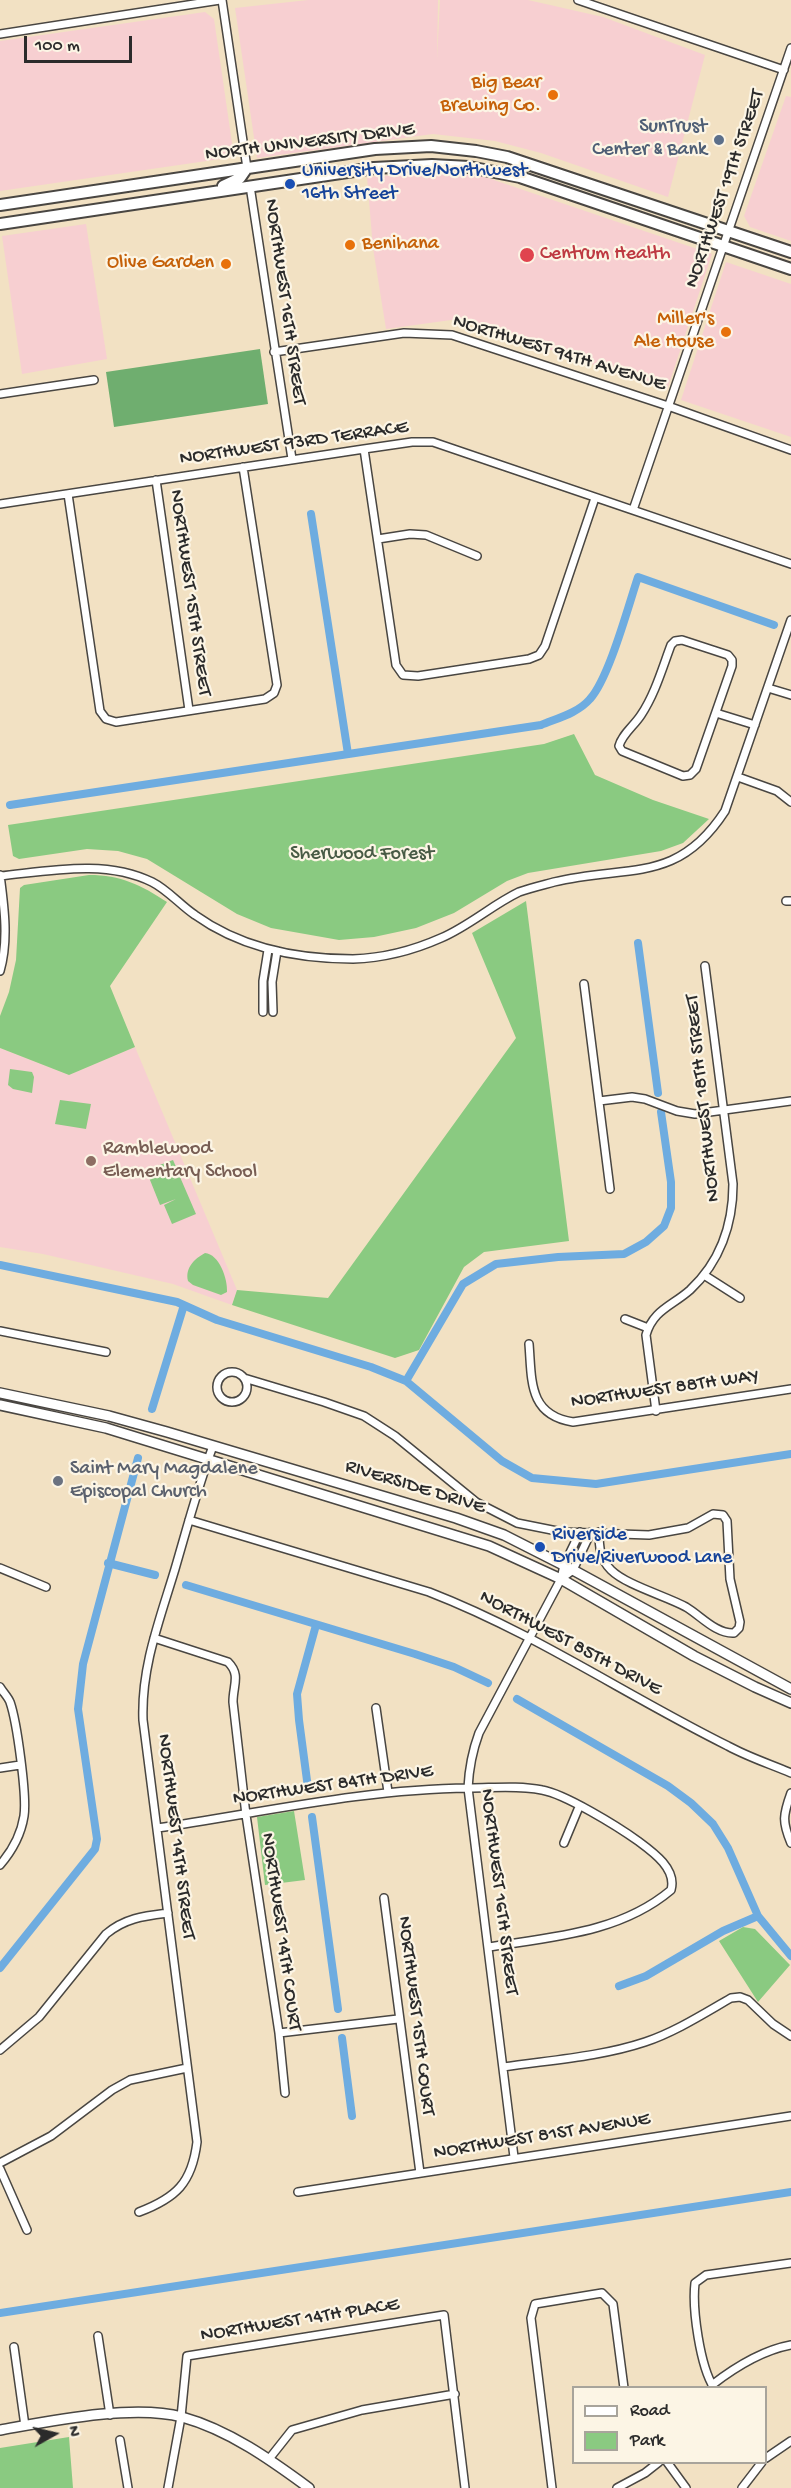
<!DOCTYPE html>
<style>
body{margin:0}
#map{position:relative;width:791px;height:2488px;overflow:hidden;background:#f2e1c3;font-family:"Gochi Hand",sans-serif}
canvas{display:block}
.legend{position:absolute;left:572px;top:2386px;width:195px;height:78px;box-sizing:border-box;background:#fcf5e5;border:2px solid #a8a49b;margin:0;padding:8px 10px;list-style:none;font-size:18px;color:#2b2b2b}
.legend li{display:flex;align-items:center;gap:12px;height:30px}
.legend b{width:30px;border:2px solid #a8a49b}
.north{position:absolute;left:24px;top:2404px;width:60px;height:60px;-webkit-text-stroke:4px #fcf5e5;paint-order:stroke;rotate:82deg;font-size:16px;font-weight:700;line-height:24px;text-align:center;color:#2b2b2b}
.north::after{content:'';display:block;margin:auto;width:21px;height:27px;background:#2b2b2b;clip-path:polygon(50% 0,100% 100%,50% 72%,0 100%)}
.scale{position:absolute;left:24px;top:36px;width:108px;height:27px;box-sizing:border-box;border:3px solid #2b2b2b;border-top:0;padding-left:8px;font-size:18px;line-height:21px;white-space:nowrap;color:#2b2b2b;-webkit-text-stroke:4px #fcf5e5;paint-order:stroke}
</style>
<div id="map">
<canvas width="791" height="2488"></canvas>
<ul class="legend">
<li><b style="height:8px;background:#fff"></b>Road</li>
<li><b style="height:16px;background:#8aca81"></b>Park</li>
</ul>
<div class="north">N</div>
<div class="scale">100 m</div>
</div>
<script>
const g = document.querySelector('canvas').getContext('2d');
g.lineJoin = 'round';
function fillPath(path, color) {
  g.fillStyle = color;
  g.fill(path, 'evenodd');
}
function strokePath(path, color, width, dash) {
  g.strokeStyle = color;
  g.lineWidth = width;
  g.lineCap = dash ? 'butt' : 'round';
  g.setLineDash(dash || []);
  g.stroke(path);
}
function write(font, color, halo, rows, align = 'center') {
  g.font = font + ' "Gochi Hand",sans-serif';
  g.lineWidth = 4.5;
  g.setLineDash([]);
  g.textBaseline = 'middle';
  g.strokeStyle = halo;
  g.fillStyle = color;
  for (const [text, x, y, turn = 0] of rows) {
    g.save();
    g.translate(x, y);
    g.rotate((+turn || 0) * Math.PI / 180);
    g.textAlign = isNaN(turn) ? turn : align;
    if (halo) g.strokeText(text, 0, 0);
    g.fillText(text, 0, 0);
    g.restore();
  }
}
fillPath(new Path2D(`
 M308,0H438L437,60L440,0H528L603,17L705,55L668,197L541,153L495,141L433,134L257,158L235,8Z
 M205,12L214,19L234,157L0,191V41Z
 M786,96L791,97V241L750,227L744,216Z
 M437,172L482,176L712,254L667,390L493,330L451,320L386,329L373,248L367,177Z
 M86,224L107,359L22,374L2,236Z
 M726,262L791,284V437L681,400Z
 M135,1047L237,1290L232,1305L173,1284L43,1254L0,1247V1048L69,1075Z`), '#f7cfd1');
fillPath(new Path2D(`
 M574,734L595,775L653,800L709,819L683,843L661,851L528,873L507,881L454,913L416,928L374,937L339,940L271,928L237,914L147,859L118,851L87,849L19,859L13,856L8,825L544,744Z
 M89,875C121,875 141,885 167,902L110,986L135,1047L69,1075L0,1048V1016L9,992L16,960L20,888L24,885Z
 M526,901L569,1241L484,1252L464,1267L419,1350L395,1358L232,1305L237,1290L328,1298L516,1038L472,933Z
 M10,1069L32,1072L34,1077L32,1093L13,1089L8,1085Z
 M60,1100L91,1104L86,1129L55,1124Z
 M173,1160L180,1176L172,1180L180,1177L196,1214L172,1224L164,1205L176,1199L160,1205L146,1170Z
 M205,1253C219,1254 228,1279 227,1292L221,1295L193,1285L188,1281C185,1268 194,1259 205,1253Z
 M294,1811L305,1880L265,1885L257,1817Z
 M743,1927L755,1929L790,1965L758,2002L719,1941Z
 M69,2437L73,2488H0V2448Z`), '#8aca81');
fillPath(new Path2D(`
 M260,349L268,404L114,427L106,372Z`), '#6fae6f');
strokePath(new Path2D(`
 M311,514L348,754
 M10,805L541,725C558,718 578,713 590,699C609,678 628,607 638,577L774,625
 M638,943L658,1093
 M0,1265L177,1302L217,1320L371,1367L406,1381L502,1461L532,1478L596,1484L791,1454
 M406,1381L463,1284L496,1264L558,1257L624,1254L646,1242L664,1226L671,1208V1182L661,1112
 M152,1409L184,1305
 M108,1563L155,1575
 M186,1585L415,1654L454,1667L488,1683
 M517,1699L668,1786L691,1803L713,1824L728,1848L758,1916L791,1956
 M308,1788L299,1720L297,1694L316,1625
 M312,1817L338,2009
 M0,1968L95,1849L97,1839L78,1709L83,1664L138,1458
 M619,1986L646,1976L723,1931L758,1916
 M342,2038L352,2116
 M0,2313L791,2192`), '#6eace0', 8);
const minor = new Path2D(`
 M222,0L247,168
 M578,0L784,70
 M0,34L220,0
 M250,186L292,459
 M274,352L404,333L452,335L668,406L791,450
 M0,394L94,380
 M364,449L396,665L403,675L418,676L529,659L539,655L545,646L595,498
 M156,480L189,710
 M68,494L100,711L106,719L116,722L265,699L274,693L277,685L243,467
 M0,504L364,449L412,442H433L791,564
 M633,510L791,48
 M378,539L410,534L426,535L477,556
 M682,640L728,655L732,660V666L696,769L690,775L683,776L622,751L619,746C622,734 634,726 641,715C655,694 662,669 671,645L675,641Z
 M768,688L791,695
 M716,713L755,725
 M738,777L777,791L791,802
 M0,875C4,906 9,940 0,971
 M0,876C49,871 106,859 152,882C168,890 180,905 195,915C241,948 297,959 353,959C383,958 414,950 441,938C469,926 492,905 519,892C530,888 543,885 554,882C628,864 677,885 725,811L791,620
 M786,901H791
 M584,984L610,1189
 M263,1012V981L268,950
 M273,1012L272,982L277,951
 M599,1101L632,1097L645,1099L677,1111L695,1114L791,1101
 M704,1275L740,1298
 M625,1319L648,1328
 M0,1331L106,1352
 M529,1344C532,1380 528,1415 573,1422L791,1389
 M217 1387a15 15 0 1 1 30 0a15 15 0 1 1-30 0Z
 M244,1378L324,1402L364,1416L395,1436L476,1502L517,1523L562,1532L649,1535L688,1528L713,1514L723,1515L727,1521L730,1579L740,1622L739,1628L734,1633C716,1634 701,1616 686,1607C666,1596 626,1585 611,1570C600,1559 599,1547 599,1532
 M656,1411L646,1335C653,1310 672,1306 690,1290C720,1262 733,1224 733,1184L705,966
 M189,1520L429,1592C535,1633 627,1696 728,1746C748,1757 770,1764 791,1773
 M0,1568L46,1587
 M561,1579L573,1570L591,1532
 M154,1638L228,1662C241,1675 233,1685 233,1702L246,1815L279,2033L285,2093
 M0,1687C3,1692 8,1697 10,1702C17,1722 27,1796 24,1816C21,1835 12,1851 0,1865
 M376,1708L388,1792
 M0,1768L20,1765
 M791,1793C783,1815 782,1822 791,1843
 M157,1828C260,1813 364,1789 469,1788C493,1788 518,1785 542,1790C565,1794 617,1826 638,1841C653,1852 677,1869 671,1890C620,1933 552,1937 489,1947
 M564,1843L579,1807
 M384,1898L420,2173
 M279,2033L398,2019
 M0,2050L39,2017L106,1934C125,1918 144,1916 168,1913
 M503,2067C550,2060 600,2057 645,2042C675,2032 703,2014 731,1998L740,1997L748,2000L773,2024L791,2036
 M514,2157L468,1788C469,1768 472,1752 479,1733L561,1579L564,1565L580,1532
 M0,2163L51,2136L112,2090L130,2080L187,2068
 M0,2169L27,2230
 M298,2192L791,2116
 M139,2212C176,2198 192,2183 197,2142L143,1720C141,1667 160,1619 175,1569C187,1528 198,1486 213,1446
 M98,2336L110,2415
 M14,2347L25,2426
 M712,2385C734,2368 764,2350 791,2345
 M714,2388C700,2366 692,2309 695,2283L706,2275L791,2263
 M120,2440L128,2488
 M766,2458L791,2441
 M269,2459L292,2430L362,2410L455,2394
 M667,2462L686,2488
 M168,2488L181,2417L187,2356L444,2315L465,2488
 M552,2488L531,2318L535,2304L602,2293L613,2304L624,2388
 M617,2488L645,2473L659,2462
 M742,2488L762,2462`);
const tertiary = new Path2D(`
 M0,1393L109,1416L167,1432L456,1518L504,1535L573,1570L791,1689
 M0,1405L106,1428L489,1546L561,1579L694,1656L755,1687L791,1703
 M0,2430C51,2421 133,2404 182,2417C229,2430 271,2460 309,2488`);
const primary = new Path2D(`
 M223,186L240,178L247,168
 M0,205L375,149L431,146L476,151L507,157L791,252
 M0,224L374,168L432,165L469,167L520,177L791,269`);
strokePath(minor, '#494642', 10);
strokePath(tertiary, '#494642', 12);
strokePath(primary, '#494642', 14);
strokePath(minor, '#fff', 7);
strokePath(tertiary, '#fff', 9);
strokePath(primary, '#fff', 10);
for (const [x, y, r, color] of [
 [553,95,6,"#e8710a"],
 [719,140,6,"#5c6f8a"],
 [290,184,6,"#1a4fb4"],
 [350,245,6,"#e8710a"],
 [527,255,8,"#e0444e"],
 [226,264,6,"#e8710a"],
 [726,332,6,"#e8710a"],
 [91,1161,6,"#8d6e63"],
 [58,1481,6,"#6b7280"],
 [540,1547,6,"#1a4fb4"]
]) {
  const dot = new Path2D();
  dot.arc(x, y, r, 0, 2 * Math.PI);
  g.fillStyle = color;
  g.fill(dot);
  strokePath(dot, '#fcf5e5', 2);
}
write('20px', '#c56008', '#fcf5e5', [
 ["Big Bear",541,84],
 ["Brewing Co.",541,107],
 ["Benihana",362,245,"left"],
 ["Olive Garden",214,264],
 ["Miller's",714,320],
 ["Ale House",714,343]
], 'right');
write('20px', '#4e5e75', '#fcf5e5', [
 ["SunTrust",707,128],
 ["Center & Bank",707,151]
], 'right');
write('20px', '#2b2b2b', '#fcf5e5', [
 ["NORTH UNIVERSITY DRIVE",310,143,-7],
 ["NORTHWEST 19TH STREET",726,189,-71],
 ["NORTHWEST 16TH STREET",284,302,82],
 ["NORTHWEST 94TH AVENUE",559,354,17],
 ["NORTHWEST 93RD TERRACE",294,444,-8],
 ["NORTHWEST 15TH STREET",189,593,82],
 ["NORTHWEST 18TH STREET",704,1098,-96],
 ["NORTHWEST 88TH WAY",665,1390,-8],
 ["RIVERSIDE DRIVE",415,1488,17],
 ["NORTHWEST 85TH DRIVE",570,1644,28],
 ["NORTHWEST 84TH DRIVE",333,1786,-8],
 ["NORTHWEST 14TH STREET",175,1837,83],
 ["NORTHWEST 16TH STREET",498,1892,83],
 ["NORTHWEST 14TH COURT",280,1932,82],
 ["NORTHWEST 15TH COURT",415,2016,83],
 ["NORTHWEST 81ST AVENUE",542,2137,-9],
 ["NORTHWEST 14TH PLACE",300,2321,-9]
]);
write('20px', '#164399', '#fcf5e5', [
 ["University Drive/Northwest",302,172],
 ["16th Street",302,195],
 ["Riverside",552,1536],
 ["Drive/Riverwood Lane",552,1559]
], 'left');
write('20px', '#be3a42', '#fcf5e5', [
 ["Centrum Health",540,255]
], 'left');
write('20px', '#485b45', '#fcf5e5', [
 ["Sherwood Forest",362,855]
]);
write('20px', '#785e54', '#fcf5e5', [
 ["Ramblewood",103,1150],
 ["Elementary School",103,1173]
], 'left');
write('20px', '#5b616d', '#fcf5e5', [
 ["Saint Mary Magdalene",70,1470],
 ["Episcopal Church",70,1493]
], 'left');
</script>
